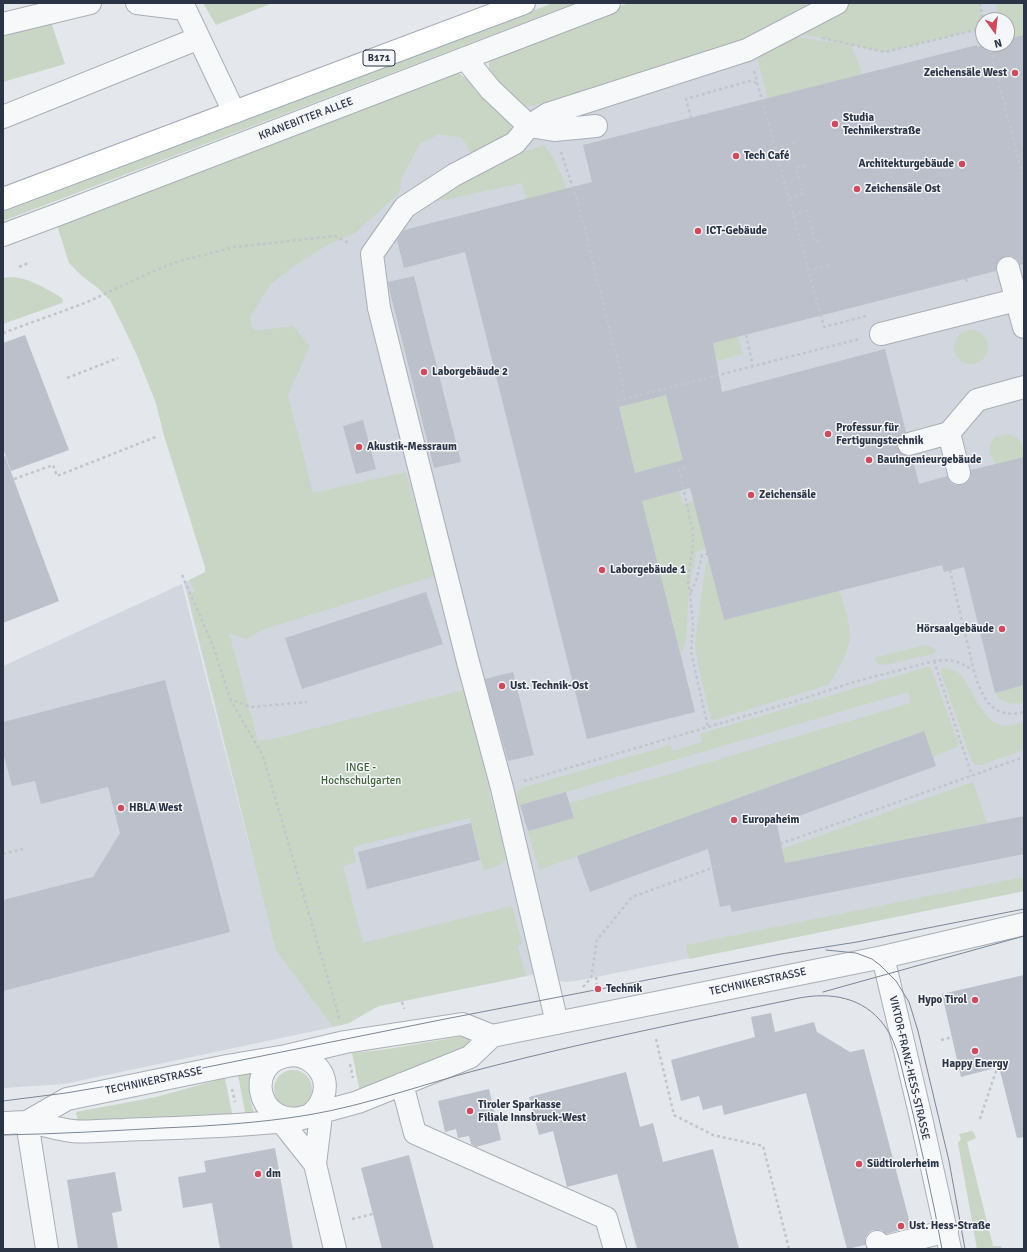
<!DOCTYPE html>
<meta charset="utf-8">
<style>
body{margin:0}
#map{position:relative;width:1027px;height:1252px;overflow:hidden;background:#e4e7ec;font-family:Signika,sans-serif}
canvas{display:block}
.frame{position:absolute;inset:0;border:4px solid #2b3445;pointer-events:none}
.north{position:absolute;left:975px;top:12px;width:40px;height:40px;box-sizing:border-box;background:#f4f6f9;border:1px solid #a4a8b1;border-radius:50%;rotate:165deg;font-size:11px;font-weight:700;line-height:16px;text-align:center;color:#2b3445}
.north::after{content:'';display:block;margin:auto;width:14px;height:18px;background:#d1495b;clip-path:polygon(50% 0,100% 100%,50% 72%,0 100%)}
</style>
<div id="map">
<canvas width="1027" height="1252"></canvas>
<div class="frame"></div>
<div class="north">N</div>
</div>
<script>
const g = document.querySelector('canvas').getContext('2d');
g.lineJoin = 'round';
function fillPath(path, color) {
  g.fillStyle = color;
  g.fill(path, 'evenodd');
}
function strokePath(path, color, width, dash) {
  g.strokeStyle = color;
  g.lineWidth = width;
  g.lineCap = dash ? 'butt' : 'round';
  g.setLineDash(dash || []);
  g.stroke(path);
}
function write(font, color, halo, rows, align = 'center') {
  g.font = font + ' Signika,sans-serif';
  g.lineWidth = 3;
  g.setLineDash([]);
  g.textBaseline = 'middle';
  g.strokeStyle = halo;
  g.fillStyle = color;
  for (const [text, x, y, turn = 0] of rows) {
    g.save();
    g.translate(x, y);
    g.rotate((+turn || 0) * Math.PI / 180);
    g.textAlign = isNaN(turn) ? turn : align;
    if (halo) g.strokeText(text, 0, 0);
    g.fillText(text, 0, 0);
    g.restore();
  }
}
fillPath(new Path2D(`
 M745,3H1024V891L576,981L565,982L532,975L379,1006L373,1009L349,1023L333,1027L64,1084L3,1088V666L182,584L257,875L184,583L205,572V567L164,435L156,403L139,360L484,94ZM983,20H1007V44H983Z`), '#d2d6de');
fillPath(new Path2D(`
 M203,3H273L216,25Z
 M553,3H576L3,221V212Z
 M629,3H836L786,27L660,72L533,106H525L516,104L489,76V63L495,54Z
 M838,3H980L983,20V28L885,52L851,45L863,75L768,99L756,54L789,36L844,44L790,31Z
 M995,3H1024V35L1007,39V20H999Z
 M51,22L65,64L3,82V34Z
 M446,73H459L473,84L504,116L510,125L513,132L474,156L462,138L439,134L420,144L402,177L399,193L355,233L329,244L294,266L270,285L250,317L252,328L255,331L293,326L310,346L288,396L313,493L406,472L435,576L262,630L247,639L229,633L258,741L277,738L464,690L506,858L502,864L484,871L470,818L353,847L356,862L343,866L363,943L512,906L522,942L518,948L526,976L379,1006L373,1009L349,1023L333,1027L276,950L188,594L195,591L189,580L205,572V567L164,435L156,403L139,360L123,326L110,300L98,288L82,276L69,263L57,225Z
 M544,145C554,158 561,172 566,187L612,369L526,199L522,183L435,202L438,198L455,185L523,152Z
 M10,277C28,277 47,289 62,298L63,301L62,303L3,324V278Z
 M954 347a17 17 0 1 1 34 0a17 17 0 1 1-34 0Z
 M738,336L743,354L705,364L638,362Z
 M710,384L683,461L635,473L619,406Z
 M1006,434C1019,435 1025,445 1023,457L996,464C988,455 987,447 995,437Z
 M660,480L664,495L679,491L683,504L694,501L706,549L697,551L689,590L686,640L681,654L638,486Z
 M709,560L724,620L835,592L838,586C842,601 849,618 850,634C850,650 838,672 828,685L714,720L711,719L698,665L695,647L696,634L706,563Z
 M926,645C930,646 934,647 936,651L934,654L882,665L878,664L875,659L876,657Z
 M927,667L931,668L959,746L933,757L923,731L539,870L528,831L574,818L570,803L911,703L908,692L517,806C516,799 516,793 521,788L670,745L673,751L702,742L700,734Z
 M942,668C949,669 955,670 960,674C973,687 982,726 1006,726C1012,726 1018,723 1024,722V750L981,765H975L971,759L941,672Z
 M1024,685V703C1013,705 1001,703 995,693Z
 M973,782L987,823L784,863L782,849Z
 M1024,877V891L689,959L686,945Z
 M464,1036L469,1039V1047L360,1092L352,1053L388,1049Z
 M255,1070C245,1085 250,1100 255,1116L246,1117L238,1075Z
 M274 1089a19 19 0 1 1 38 0a19 19 0 1 1-38 0Z
 M225,1078L233,1118L79,1125L76,1112L156,1097Z
 M972,1131L974,1133L976,1138L967,1142L993,1246H1001L1002,1249H977L958,1143L961,1139L959,1134Z`), '#c9d6c5');
fillPath(new Path2D(`
 M1024,35V264L1020,265L1017,259L1012,256H1005L999,260L996,265V271L713,343L722,392L885,349L906,432L900,436L897,440V447L901,453L906,456H912L919,484L947,476L950,482L955,485H962L968,482L971,477V470L1024,457V685L995,693L964,567L944,572L942,565L724,620L690,488L642,501L695,712L587,739L465,252L404,268L397,240L404,230L592,182L583,145L977,45V47L988,44H1007V39ZM666,395L683,460L635,473L619,407Z
 M414,276L461,462L434,468L390,292L388,282Z
 M25,335L69,450L11,471L3,449V343Z
 M363,420L376,469L356,474L343,426Z
 M5,456L59,601L3,623V457Z
 M426,592L443,644L302,689L285,638Z
 M513,672L534,755L508,761L485,679Z
 M165,680L230,932L3,991V900L93,877L120,833L108,787L41,804L35,781L12,786L3,752V722Z
 M924,731L936,766L777,824L785,863L1024,816V854L732,912L730,905L720,907L708,849L590,892L577,856Z
 M566,792L574,818L528,831L520,805Z
 M471,823L480,860L367,889L358,852Z
 M1024,975V1137L1017,1138L999,1067L961,1077L942,994Z
 M771,1013L775,1032L814,1022L817,1032L850,1052L864,1049L911,1227L886,1234L881,1230H873L868,1233L865,1238V1245L847,1249L806,1093L724,1115L722,1105L703,1110L699,1096L681,1101L671,1060L755,1037L751,1017Z
 M626,1072L640,1127L653,1123L663,1162L713,1149L739,1249H637L617,1174L567,1187L553,1131L539,1135L529,1097Z
 M489,1089L501,1140L476,1147L471,1144L469,1136L458,1138L456,1129L445,1132L438,1101Z
 M275,1148L293,1249H220L212,1203L183,1208L178,1177L206,1172L204,1161Z
 M409,1155L434,1249H382L361,1168Z
 M115,1172L122,1211L112,1213L118,1249H78L67,1180Z`), '#bbc0ca');
const minor = new Path2D(`
 M137,3L185,9L234,112
 M3,24L90,3
 M465,58L490,89L529,126L554,130L596,126
 M3,117L199,38
 M3,235L54,216L609,3
 M1008,268L1024,327
 M881,334L1024,298
 M949,433L959,473
 M909,444L949,433L977,400L1024,387
 M883,957L921,1118L950,1249
 M557,1023L502,788L468,662L379,308L372,254L405,207L454,175L515,143L529,126L548,114L747,50L837,3
 M402,1084L415,1133L606,1218L615,1249
 M323,1099L315,1164L335,1249
 M277,1116L315,1164
 M27,1122L67,1099L227,1066L286,1056L345,1042L462,1024L492,1036L883,957L1024,924
 M27,1122L47,1249
 M3,1123C11,1123 19,1122 27,1122C42,1124 57,1129 72,1131C88,1133 107,1130 124,1130C170,1128 217,1127 263,1123C276,1122 296,1122 308,1116C322,1108 329,1089 322,1074C315,1061 302,1053 287,1056C245,1063 256,1125 300,1118L358,1102L470,1057L492,1036
 M877,1242L880,1245L885,1247L947,1231`);
const major = new Path2D(`
 M3,199L524,3`);
strokePath(minor, '#a9aeb7', 24);
strokePath(major, '#a3abb8', 24);
strokePath(new Path2D(`
 M980,3L983,20
 M822,38L885,52L983,28
 M989,44L1024,181
 M754,71L824,327L866,316
 M691,118L686,99L749,81L758,83
 M775,148L799,141
 M561,152L579,206L624,386L620,396
 M789,198L803,194L796,168L805,165
 M793,214L807,211L815,242L824,239
 M19,267L30,262
 M808,270L831,265
 M966,279L967,283
 M3,333L85,303L143,276L176,262L235,247L335,236L351,244
 M746,335L753,366
 M67,378L118,358
 M617,401L859,339
 M685,467L679,469L693,532V544L688,581L690,592L693,626L691,652L708,727
 M14,479L53,465L57,476L158,436
 M950,570L974,671
 M182,575L214,648L230,699L251,707L307,702
 M691,592L696,581L702,555L707,554
 M934,661L972,776
 M230,699L263,756L340,1020
 M524,781L793,702L854,682L934,661C953,659 959,661 974,671C982,698 992,720 1024,712
 M780,844L1024,757
 M3,854L23,849
 M596,977L597,985
 M583,987L591,978L597,940L632,897L723,864
 M402,1002L404,1009
 M656,1039L674,1115L713,1135L763,1146L789,1249
 M941,1040L952,1037
 M350,1064L353,1078
 M232,1089L235,1102
 M980,1119L997,1068
 M352,1219L373,1214`), '#c2c5cb', 2.5, [3, 3]);
strokePath(minor, '#f7f8fa', 22);
strokePath(major, '#fff', 22);
strokePath(new Path2D(`
 M826,950L856,953L872,959L880,965L896,981L909,1002L918,1031L949,1161L965,1249
 M823,992L1024,936
 M3,1101L66,1093L148,1079L440,1020L781,954L857,942L1024,909
 M3,1135C56,1134 109,1131 162,1128C210,1126 260,1123 308,1115C368,1105 426,1083 485,1068C589,1041 694,1020 799,998C831,992 863,997 884,1025C899,1045 902,1073 909,1097C921,1147 933,1198 942,1249`), '#7d8696', 1);
for (const [x, y, r, color] of [
 [1015,73,4,"#d1495b"],
 [835,124,4,"#d1495b"],
 [736,156,4,"#d1495b"],
 [962,164,4,"#d1495b"],
 [857,189,4,"#d1495b"],
 [698,231,4,"#d1495b"],
 [424,372,4,"#d1495b"],
 [828,434,4,"#d1495b"],
 [359,447,4,"#d1495b"],
 [869,460,4,"#d1495b"],
 [751,495,4,"#d1495b"],
 [602,570,4,"#d1495b"],
 [1002,629,4,"#d1495b"],
 [502,686,4,"#d1495b"],
 [121,808,4,"#d1495b"],
 [734,820,4,"#d1495b"],
 [598,989,4,"#d1495b"],
 [975,1000,4,"#d1495b"],
 [975,1051,4,"#d1495b"],
 [470,1111,4,"#d1495b"],
 [859,1164,4,"#d1495b"],
 [258,1174,4,"#d1495b"],
 [901,1226,4,"#d1495b"]
]) {
  const dot = new Path2D();
  dot.arc(x, y, r, 0, 2 * Math.PI);
  g.fillStyle = color;
  g.fill(dot);
  strokePath(dot, '#f4f6f9', 1.5);
}
for (const [x, y, w] of [
 [379,58,32]
]) {
  const box = new Path2D();
  box.roundRect(x - w / 2, y - 8, w, 16, 3);
  g.fillStyle = '#f4f6f9';
  g.fill(box);
  strokePath(box, '#2b3445', 1);
}
write('bold 10px', '#2b3445', null, [
 ["B171",379,58]
]);
write('bold 11px', '#2b3445', '#f4f6f9', [
 ["Zeichensäle West",1007,73,"right"],
 ["Studia",843,118],
 ["Technikerstraße",843,131],
 ["Tech Café",744,156],
 ["Architekturgebäude",954,164,"right"],
 ["Zeichensäle Ost",865,189],
 ["ICT-Gebäude",706,231],
 ["Laborgebäude 2",432,372],
 ["Professur für",836,428],
 ["Fertigungstechnik",836,441],
 ["Akustik-Messraum",367,447],
 ["Bauingenieurgebäude",877,460],
 ["Zeichensäle",759,495],
 ["Laborgebäude 1",610,570],
 ["Hörsaalgebäude",994,629,"right"],
 ["Ust. Technik-Ost",510,686],
 ["HBLA West",129,808],
 ["Europaheim",742,820],
 ["Technik",606,989],
 ["Hypo Tirol",967,1000,"right"],
 ["Happy Energy",975,1064,"center"],
 ["Tiroler Sparkasse",478,1105],
 ["Filiale Innsbruck-West",478,1118],
 ["Südtirolerheim",867,1164],
 ["dm",266,1174],
 ["Ust. Hess-Straße",909,1226]
], 'left');
write('11px', '#2b3445', '#f4f6f9', [
 ["KRANEBITTER ALLEE",306,119,-21],
 ["TECHNIKERSTRASSE",758,982,-12],
 ["VIKTOR-FRANZ-HESS-STRASSE",909,1068,77],
 ["TECHNIKERSTRASSE",154,1081,-12]
]);
write('11px', '#3f6138', '#f4f6f9', [
 ["INGE -",361,768],
 ["Hochschulgarten",361,781]
]);
</script>
